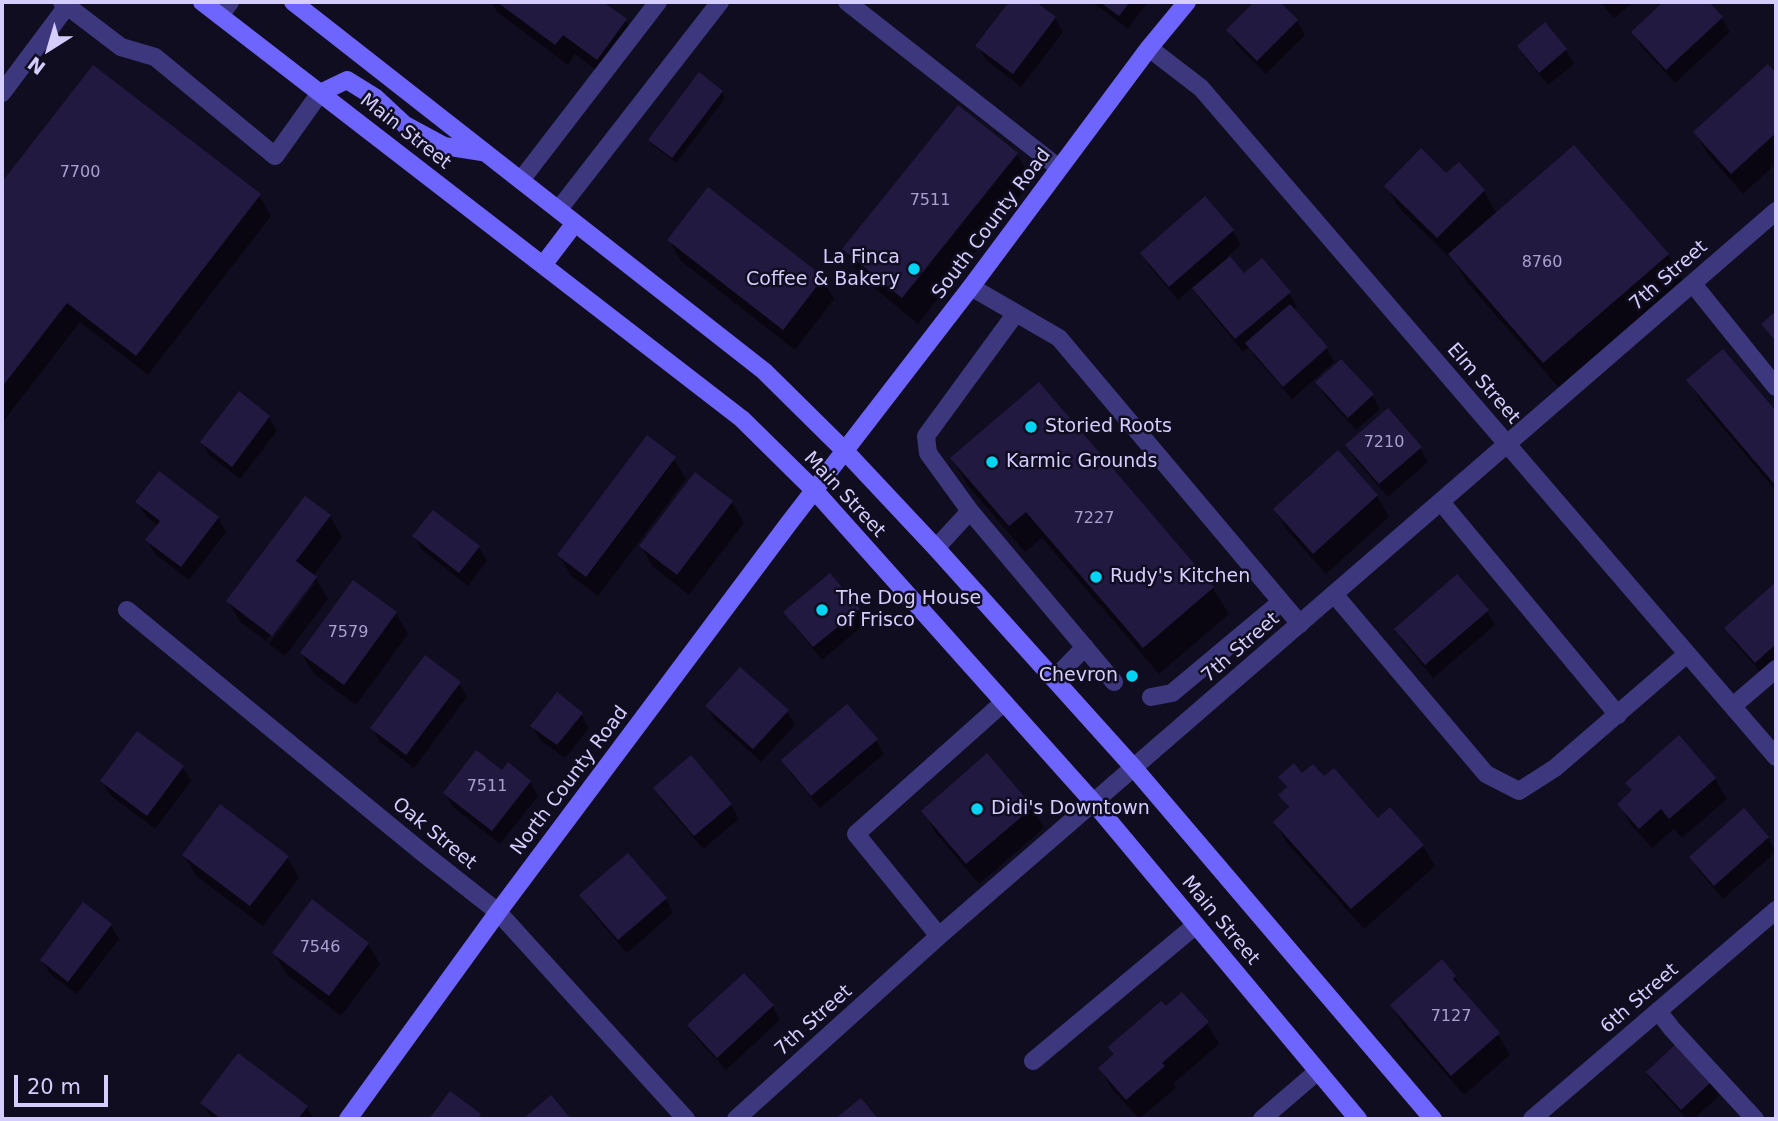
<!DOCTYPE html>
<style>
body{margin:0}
#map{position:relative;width:1778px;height:1121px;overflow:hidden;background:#110d20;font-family:"DejaVu Sans",sans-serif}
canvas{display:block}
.frame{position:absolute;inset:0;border:4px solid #d4cdfe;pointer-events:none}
.north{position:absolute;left:14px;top:14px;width:70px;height:70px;-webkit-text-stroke:5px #110d20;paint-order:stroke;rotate:217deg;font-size:19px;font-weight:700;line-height:28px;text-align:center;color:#d4cdfe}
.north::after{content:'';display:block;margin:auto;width:24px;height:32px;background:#d4cdfe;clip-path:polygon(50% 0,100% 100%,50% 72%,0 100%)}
.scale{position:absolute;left:14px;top:1075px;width:94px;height:32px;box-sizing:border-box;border:4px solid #d4cdfe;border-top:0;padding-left:9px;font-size:21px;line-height:24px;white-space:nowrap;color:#d4cdfe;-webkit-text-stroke:5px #110d20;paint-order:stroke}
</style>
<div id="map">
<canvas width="1778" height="1121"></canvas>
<div class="frame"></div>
<div class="north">N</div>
<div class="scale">20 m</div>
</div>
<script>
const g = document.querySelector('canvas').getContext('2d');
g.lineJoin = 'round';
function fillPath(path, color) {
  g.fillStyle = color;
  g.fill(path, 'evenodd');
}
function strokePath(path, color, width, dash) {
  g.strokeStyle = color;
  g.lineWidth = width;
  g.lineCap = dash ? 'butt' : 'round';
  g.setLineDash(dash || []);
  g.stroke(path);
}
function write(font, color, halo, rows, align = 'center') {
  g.font = font + ' "DejaVu Sans",sans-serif';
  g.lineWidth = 5;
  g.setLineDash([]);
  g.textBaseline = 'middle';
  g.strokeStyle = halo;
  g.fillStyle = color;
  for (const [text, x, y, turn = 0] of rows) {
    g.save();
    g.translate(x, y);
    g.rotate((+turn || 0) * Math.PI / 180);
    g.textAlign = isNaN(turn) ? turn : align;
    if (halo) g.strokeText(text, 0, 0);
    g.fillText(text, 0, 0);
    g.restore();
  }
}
fillPath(new Path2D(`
 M491,2H604L606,6L626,21L638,41L609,80L575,54L568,65L497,12Z
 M1011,2H1033L1055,18L1063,32L1021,87L986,60L978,46Z
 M1092,2H1148L1128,29Z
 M1256,2H1278L1297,21L1305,35L1266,74L1236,44L1228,30Z
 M1600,2H1634L1614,18Z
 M1666,2H1706L1722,18L1730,32L1675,83L1641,46L1633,32Z
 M1545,25L1566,50L1574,64L1548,85L1527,60L1519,46Z
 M93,67L259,195L271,216L148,375L80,322L2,423V185Z
 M1768,67L1776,76V164L1743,194L1707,153L1695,132Z
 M722,92L725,98L676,163L654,146L650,140Z
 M1017,154L1032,181L918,324L860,276L845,249Z
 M1446,176L1484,191L1497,214L1668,255L1684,282L1560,389L1466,281L1452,256L1450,258L1398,207L1387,186Z
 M1204,199L1233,231L1241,245L1228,256L1244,276L1289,293L1297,307L1293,310L1327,348L1334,362L1292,399L1255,357L1249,347L1243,352L1202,302L1193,287L1178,300L1150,267L1142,254Z
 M669,240L822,278L834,299L795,350L681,261Z
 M1723,352L1776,414V491L1701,402L1689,381Z
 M1317,382L1372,395L1380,409L1356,430L1325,396Z
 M269,417L277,431L240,479L210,456L202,442Z
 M1347,445L1420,448L1428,462L1388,497L1355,459Z
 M674,459L686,479L598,596L571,576L559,555Z
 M952,459L1213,588L1229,614L1159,674L1042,538L1025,552L968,486Z
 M1377,496L1389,517L1326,574L1287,530L1275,510Z
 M138,502L218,518L226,532L189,580L155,554L147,540L158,526L146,516Z
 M732,502L744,523L689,595L653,567L641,546Z
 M330,516L342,537L313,576L316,578L328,599L285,656L269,644L315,583H310L266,641L240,622L228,601Z
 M414,536L479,547L487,561L468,586L422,550Z
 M1776,584V665L1764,676L1734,642L1726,628Z
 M858,610L866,623L822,660L794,626L786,612Z
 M1487,611L1495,625L1433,678L1404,643L1396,630Z
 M396,613L408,634L356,705L314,674L302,654Z
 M459,683L467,697L414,768L380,742L372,728Z
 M707,706L787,711L795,725L761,762L715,720Z
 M847,706L876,740L884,754L820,808L791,774L783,760Z
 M581,714L589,728L565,758L540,740L532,726Z
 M691,758L731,805L739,819L703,849L663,802L655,788Z
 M183,768L191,781L155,829L110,795L102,781Z
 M502,772L530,782L538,796L500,844L453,807L445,793Z
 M1302,776L1324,779L1378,820L1423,846L1435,866L1364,929L1287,843L1275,822L1289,810L1280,795L1287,789L1280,778Z
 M1715,779L1727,799L1682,838L1674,829L1652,848L1631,825L1619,804L1633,792L1628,783Z
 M1032,808L1044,828L979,884L935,832L923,811Z
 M1744,811L1768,838L1776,852L1723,899L1699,871L1691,857Z
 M184,855L287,857L299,878L263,926L196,876Z
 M581,895L666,899L673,913L627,953L589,909Z
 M111,925L119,939L77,994L50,974L42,960Z
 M368,944L380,964L341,1016L286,974L274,953Z
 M1455,977L1467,997L1498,1034L1510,1055L1464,1095L1404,1026L1392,1006Z
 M772,1006L780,1020L726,1070L697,1039L689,1026Z
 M1166,1009L1207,1023L1219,1044L1173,1084L1176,1088L1139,1119L1112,1089L1100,1069Z
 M1648,1072L1711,1082L1719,1096L1694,1119H1687L1656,1086Z
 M203,1104L307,1107L314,1119H212Z`), '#0007');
fillPath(new Path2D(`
 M497,2H603L627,19L597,60L563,35L555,45Z
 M1009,2H1036L1056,17L1013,74L975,46Z
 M1100,2H1130L1119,16Z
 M1254,2H1280L1298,20L1257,61L1226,30Z
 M1663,2H1709L1723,17L1666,70L1631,32Z
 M1545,22L1567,49L1539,73L1517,46Z
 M1768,64L1776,73V133L1731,174L1693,132Z
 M93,65L261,194L136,356L67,303L2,387V182Z
 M699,72L723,91L672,158L648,140Z
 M958,105L1018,153L902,298L842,249Z
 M1574,145L1669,254L1543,363L1448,254Z
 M1421,148L1446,173L1459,162L1485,190L1437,238L1384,186Z
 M708,187L824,277L783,330L667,240Z
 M1205,196L1234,230L1169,287L1140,253Z
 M1230,256L1244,273L1262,258L1291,292L1235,339L1192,288Z
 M1290,304L1328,347L1283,387L1245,343Z
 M1776,311V341L1761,324Z
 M1723,349L1776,411V486L1686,380Z
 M1341,359L1374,394L1348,418L1315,382Z
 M1039,382L1214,587L1143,648L1026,512L1009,526L950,458Z
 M239,391L270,416L232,467L200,442Z
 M1388,408L1422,447L1379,484L1345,445Z
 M647,435L676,457L586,577L557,555Z
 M1338,450L1378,495L1313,554L1273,509Z
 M159,471L219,517L181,567L145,540L160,521L135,502Z
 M695,472L733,501L677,575L639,546Z
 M305,496L331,515L296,561L317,577L272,636L226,601Z
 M433,510L480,546L459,573L412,536Z
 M830,573L860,609L813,647L783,612Z
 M1457,574L1489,610L1425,665L1394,629Z
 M353,580L397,612L344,685L300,653Z
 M1776,582V644L1755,663L1724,628Z
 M425,655L461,682L406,755L370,728Z
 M740,667L789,710L753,749L705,706Z
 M557,692L583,713L557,745L530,726Z
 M847,704L878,739L811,796L781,760Z
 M137,731L184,766L147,816L100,781Z
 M1679,735L1716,778L1669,819L1661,809L1639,829L1617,804L1632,790L1625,783Z
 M476,750L502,770L508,762L531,781L492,831L443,793Z
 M987,753L1033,807L966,864L921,811Z
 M691,755L732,804L694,836L653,788Z
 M1294,763L1302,773L1313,764L1324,776L1334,768L1378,818L1390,807L1424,845L1351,909L1273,822L1289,807L1278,795L1287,787L1278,777Z
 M220,804L289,856L250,906L182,855Z
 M1744,808L1769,837L1714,886L1689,857Z
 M628,853L667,898L618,940L579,895Z
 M312,899L369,943L329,996L272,953Z
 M83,902L112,924L68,982L40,960Z
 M1442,959L1456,976L1453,979L1500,1033L1451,1076L1390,1005Z
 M744,973L774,1005L717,1058L687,1025Z
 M1182,992L1209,1022L1162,1063L1165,1066L1126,1100L1098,1068L1114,1054L1108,1047L1161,1001L1166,1006Z
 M1677,1043L1712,1081L1681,1110L1646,1072Z
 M238,1053L308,1106L298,1119H221L200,1103Z
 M450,1091L481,1114L478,1119H429Z
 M551,1095L571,1119H523Z
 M861,1098L878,1119H835Z`), '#221941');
strokePath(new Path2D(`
 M62,2L121,47L155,57L275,156L320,93
 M847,2L1059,168
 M2,93L70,2
 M521,180L658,2
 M559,209L720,2
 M1693,284L1776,387
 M971,287L1059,338L1300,624
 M1016,313L926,436L928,453L970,511L1114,682
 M1441,502L1618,715
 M936,548L970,511
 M1334,594L1486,774L1519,791L1555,768L1687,654
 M1054,679L1085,647
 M1151,697L1172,693L1281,602
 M1733,706L1776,669
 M939,936L856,834L1004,702
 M1658,1011L1672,1029L1755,1119
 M1033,1061L1196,925
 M1262,1119L1318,1071`), '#3d387e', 18);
strokePath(new Path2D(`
 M220,16L230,2
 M1149,48L1201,88L1776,757
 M127,610L423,853L498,912L686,1119
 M736,1119L939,936L1776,211
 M1532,1119L1776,910`), '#3d387e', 18);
strokePath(new Path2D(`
 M202,2L742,419L815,491L1094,803L1358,1119
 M293,2L764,371L845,451L936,548L1134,768L1433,1119
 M320,93L347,80L376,98L405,125L444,146L482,152
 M543,265L575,223
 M348,1119L498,912L789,523L971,287L1149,48L1187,2`), '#6d65fd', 18);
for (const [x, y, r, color] of [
 [914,269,7,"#03d4f4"],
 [1031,427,7,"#03d4f4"],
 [992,462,7,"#03d4f4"],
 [1096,577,7,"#03d4f4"],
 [822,610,7,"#03d4f4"],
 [1132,676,7,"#03d4f4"],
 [977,809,7,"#03d4f4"]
]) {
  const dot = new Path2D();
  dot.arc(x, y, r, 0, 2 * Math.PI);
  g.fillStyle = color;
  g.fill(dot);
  strokePath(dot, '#110d20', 2.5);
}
write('16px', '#a8a0cf', null, [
 ["7700",80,173],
 ["7511",930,201],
 ["8760",1542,263],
 ["7210",1384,443],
 ["7227",1094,519],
 ["7579",348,633],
 ["7511",487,787],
 ["7546",320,948],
 ["7127",1451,1017]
]);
write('19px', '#d4cdfe', '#110d20', [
 ["Main Street",405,132,38],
 ["South County Road",992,224,-53],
 ["7th Street",1669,276,-41],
 ["Elm Street",1483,384,49],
 ["Main Street",844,495,47],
 ["7th Street",1241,648,-41],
 ["North County Road",570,781,-53],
 ["Oak Street",434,834,39],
 ["Main Street",1220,921,50],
 ["6th Street",1640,999,-41],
 ["7th Street",814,1021,-42]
]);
write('19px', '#d4cdfe', '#110d20', [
 ["La Finca",900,258,"right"],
 ["Coffee & Bakery",900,280,"right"],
 ["Storied Roots",1045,427],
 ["Karmic Grounds",1006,462],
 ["Rudy's Kitchen",1110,577],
 ["The Dog House",836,599],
 ["of Frisco",836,621],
 ["Chevron",1118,676,"right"],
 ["Didi's Downtown",991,809]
], 'left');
</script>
